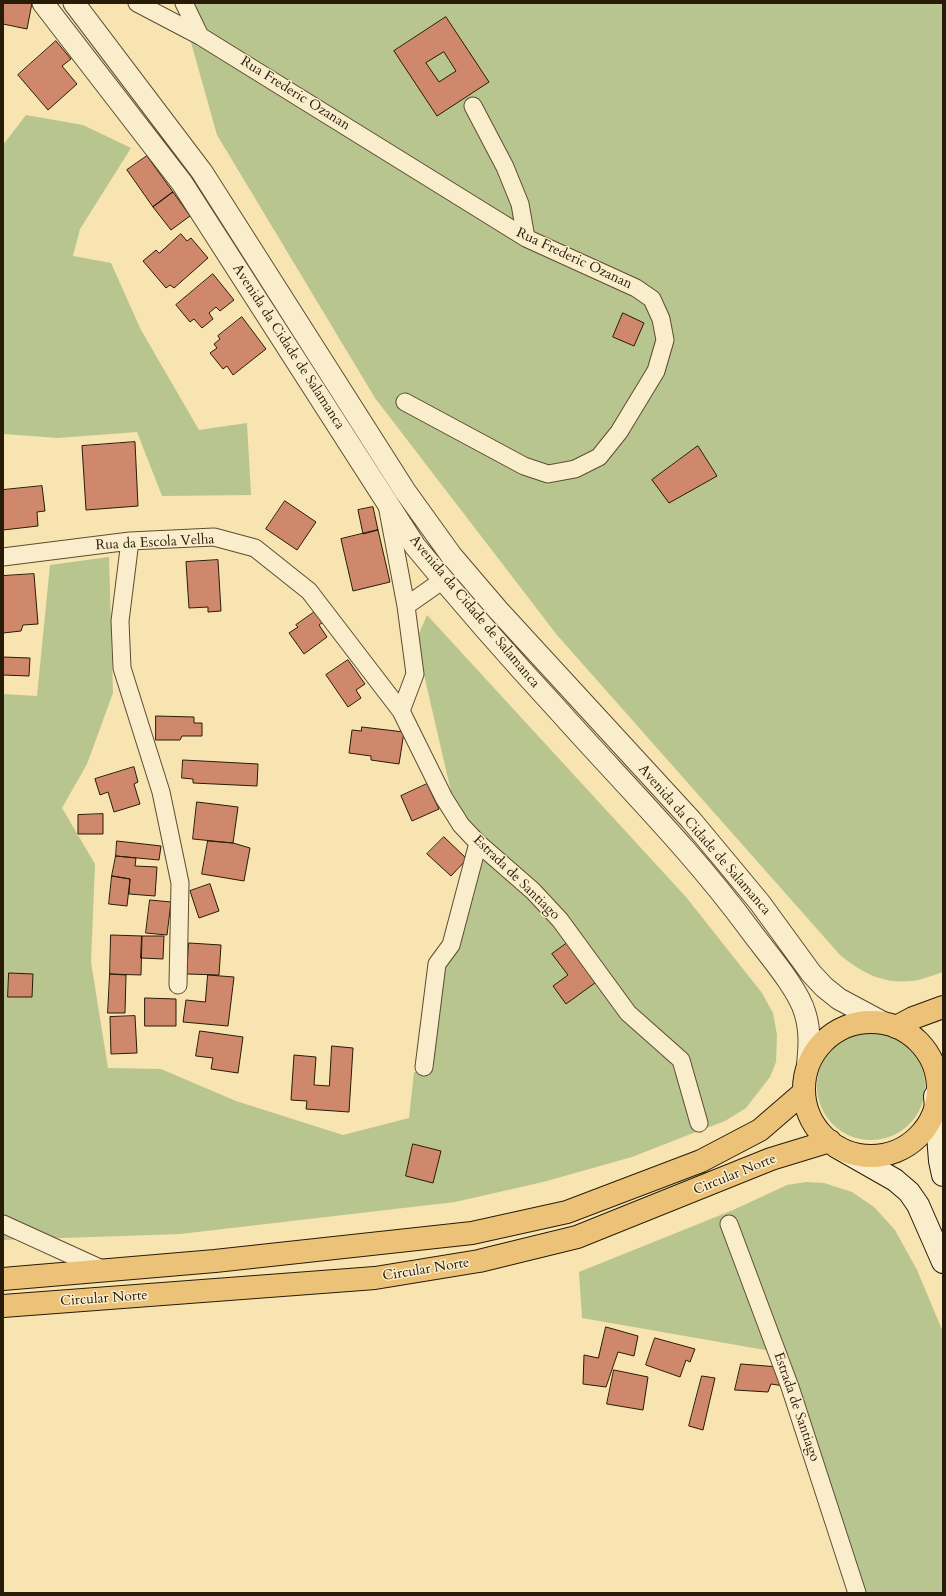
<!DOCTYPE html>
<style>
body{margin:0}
#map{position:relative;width:946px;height:1596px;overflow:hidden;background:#f7e4b0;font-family:Cardo,serif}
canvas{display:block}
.frame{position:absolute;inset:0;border:4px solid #281b08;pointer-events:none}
</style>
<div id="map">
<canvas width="946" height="1596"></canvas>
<div class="frame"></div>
</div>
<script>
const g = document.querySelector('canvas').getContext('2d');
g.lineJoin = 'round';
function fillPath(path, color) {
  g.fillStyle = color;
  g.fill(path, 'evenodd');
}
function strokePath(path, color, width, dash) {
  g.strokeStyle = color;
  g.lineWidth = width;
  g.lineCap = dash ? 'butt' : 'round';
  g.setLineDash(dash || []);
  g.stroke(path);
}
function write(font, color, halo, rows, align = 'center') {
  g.font = font + ' Cardo,serif';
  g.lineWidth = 3;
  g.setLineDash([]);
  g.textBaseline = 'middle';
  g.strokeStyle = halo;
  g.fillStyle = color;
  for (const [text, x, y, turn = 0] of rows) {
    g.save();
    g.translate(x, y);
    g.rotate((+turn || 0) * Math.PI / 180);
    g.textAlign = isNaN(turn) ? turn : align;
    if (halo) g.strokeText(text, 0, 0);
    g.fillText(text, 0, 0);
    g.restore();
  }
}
fillPath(new Path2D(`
 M180,3H943V972C933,975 922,980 912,981C882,984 863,973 840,955L557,635L375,398L217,135Z
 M26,115L83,125L131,148L80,229L73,256L111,263L141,330L199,430L247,423L251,495L162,496L137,432L58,438L3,434V145Z
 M109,557L113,693L87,764L62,808L95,864L91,962L108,1068L161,1069L236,1101L343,1135L409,1118L414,1072L433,1070L443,967L452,957L484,841L452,796L422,666L418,636L427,615L686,897L762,993L773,1013L777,1035L776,1062L770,1077L746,1108L725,1121L696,1132L632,1157L543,1182L455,1202L180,1234L3,1240V694L37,696L50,565Z
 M817 1086a54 54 0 1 1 108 0a54 54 0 1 1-108 0Z
 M806,1182L824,1183L852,1192L874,1207L895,1230L917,1270L943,1332V1593H864L788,1354L582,1318L579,1272L733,1210L787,1185Z`), '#b8c58e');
const building = new Path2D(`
 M3,3H32L27,29L3,24Z
 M446,17L489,82L437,116L394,51Z
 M56,41L71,59L62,66L77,84L48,110L18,75Z
 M444,52L456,71L439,82L426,63Z
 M147,156L173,192L153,207L127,170Z
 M173,192L190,216L171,230L153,207Z
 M181,234L187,241L191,238L208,258L174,288L170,285L166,288L143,261L156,250L159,253Z
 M213,274L234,300L220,311L216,307L209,313L213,319L202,328L194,319L190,322L176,305Z
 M623,313L644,323L634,346L613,337Z
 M242,317L266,349L233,375L227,366L223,369L210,353L217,348L214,344L220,339L218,336Z
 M135,442L138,506L86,510L82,446Z
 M698,446L717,476L669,503L652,480Z
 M42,486L45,511L37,512L38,526L3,530V490Z
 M285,501L316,522L297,550L266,529Z
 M373,507L378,530L363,534L358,510Z
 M378,530L390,582L353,591L341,539Z
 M218,560L221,611L208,612V607L189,608L186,562Z
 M34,574L38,624L23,625L21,631L3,633V576Z
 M316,611L323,622L319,625L327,637L304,654L289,633L298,627L296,625Z
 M3,657L30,658L29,676L3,675Z
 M348,660L365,684L356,690L361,698L348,707L326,675Z
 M156,716L194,717V723H202V736H182L180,740H156Z
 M362,727L404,732L399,764L371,760V756L349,753L352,730L361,731Z
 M183,760L258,764L257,786L193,783V779L182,778Z
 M134,767L138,782L134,784L140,804L114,812L108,792L100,795L95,779Z
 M427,784L439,809L412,821L401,796Z
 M197,802L238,807L233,843L193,839Z
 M103,814V834H78V815Z
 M444,837L467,859L451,876L427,854Z
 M117,841L161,846L159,860L116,856Z
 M208,841L233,843L250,848L244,881L202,874Z
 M116,856L136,858L135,866L157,867L155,896L129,894L130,879L112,876Z
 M112,876L130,879L127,906L109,904Z
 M210,884L219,911L199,918L190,891Z
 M150,900L171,902L167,935L146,933Z
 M111,935L142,936L141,975L110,974Z
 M142,936H164L163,959L141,958Z
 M570,941L599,980L566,1004L553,986L568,975L552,954Z
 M189,943L221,945L219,975L187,974Z
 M9,973L33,974L32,997H8Z
 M110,974L126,975L125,1013H108Z
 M208,975L234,977L228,1026L183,1022L186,1000L205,1002Z
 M145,998L176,999V1026H145Z
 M135,1016L137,1053L111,1054L110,1017Z
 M200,1031L243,1037L238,1073L211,1069L213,1058L196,1056Z
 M332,1046L353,1048L349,1112L306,1109L307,1101L291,1100L294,1055L316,1057L314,1085L329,1086Z
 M413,1144L441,1151L433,1183L406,1176Z
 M606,1327L638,1336L634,1356L618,1352L606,1387L583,1384L584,1355L598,1358Z
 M655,1338L695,1349L690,1362L686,1360L680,1377L646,1365Z
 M741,1364L779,1367L784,1386L771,1384L768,1392L735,1390Z
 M614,1370L648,1377L643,1410L607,1404Z
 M702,1376L715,1378L703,1430L689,1426Z`);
fillPath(building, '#cf886b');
strokePath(building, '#281b08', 1);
const minor = new Path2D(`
 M137,3L200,36L526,238L636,288L652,299L661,319L665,340L656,371L619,432L599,457L575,469L548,474L524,466L405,402
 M184,3L200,36
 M473,106L505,167L520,204L526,238
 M387,505L406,606L415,674L401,711
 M130,541L120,621L122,668L161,792L180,883L178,985
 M3,557L130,541L214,537L255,548L309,591L401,711L444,798L461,825L478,843L533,891L560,920L628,1013L681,1060L699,1123
 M406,606L443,580
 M424,1067L437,964L451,945L478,843
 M3,1224L104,1270
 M729,1224L790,1387L857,1593`);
const tertiary = new Path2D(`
 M43,3L182,183L415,546C461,602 509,657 558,710C623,783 692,851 750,930C766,952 798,988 805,1013C811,1032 809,1051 807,1070
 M74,3L202,172L405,491L451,555L498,610L691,820L760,903L811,973L824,987L839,999L882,1022`);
const secondary = new Path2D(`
 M935,1096L940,1161L943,1175
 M837,1147L895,1180L909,1192L918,1205L943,1262`);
const primary = new Path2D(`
 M804 1089a67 67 0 1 1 134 0a67 67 0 1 1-134 0Z
 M896,1027L913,1018L943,1007
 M3,1279L215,1261L472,1233L567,1212L701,1161L760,1130L804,1092
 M3,1306L375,1278L479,1261L577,1237L771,1159L830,1141`);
strokePath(minor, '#5c4d32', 19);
strokePath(tertiary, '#5c4d32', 23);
strokePath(secondary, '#281b08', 24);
strokePath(primary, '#281b08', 24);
strokePath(minor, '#faedcc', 17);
strokePath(tertiary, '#faedcc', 21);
strokePath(secondary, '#faedcc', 22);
strokePath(primary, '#ecc278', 22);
write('14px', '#281b08', '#faedcc', [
 ["Rua Frederic Ozanan",295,94,32],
 ["Rua Frederic Ozanan",574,259,25],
 ["Avenida da Cidade de Salamanca",288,347,57],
 ["Rua da Escola Velha",155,543,-3],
 ["Avenida da Cidade de Salamanca",474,612,50],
 ["Avenida da Cidade de Salamanca",704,840,49],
 ["Estrada de Santiago",516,878,44],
 ["Circular Norte",735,1175,-22],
 ["Circular Norte",426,1270,-9],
 ["Circular Norte",104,1299,-4],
 ["Estrada de Santiago",796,1407,71]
]);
</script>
